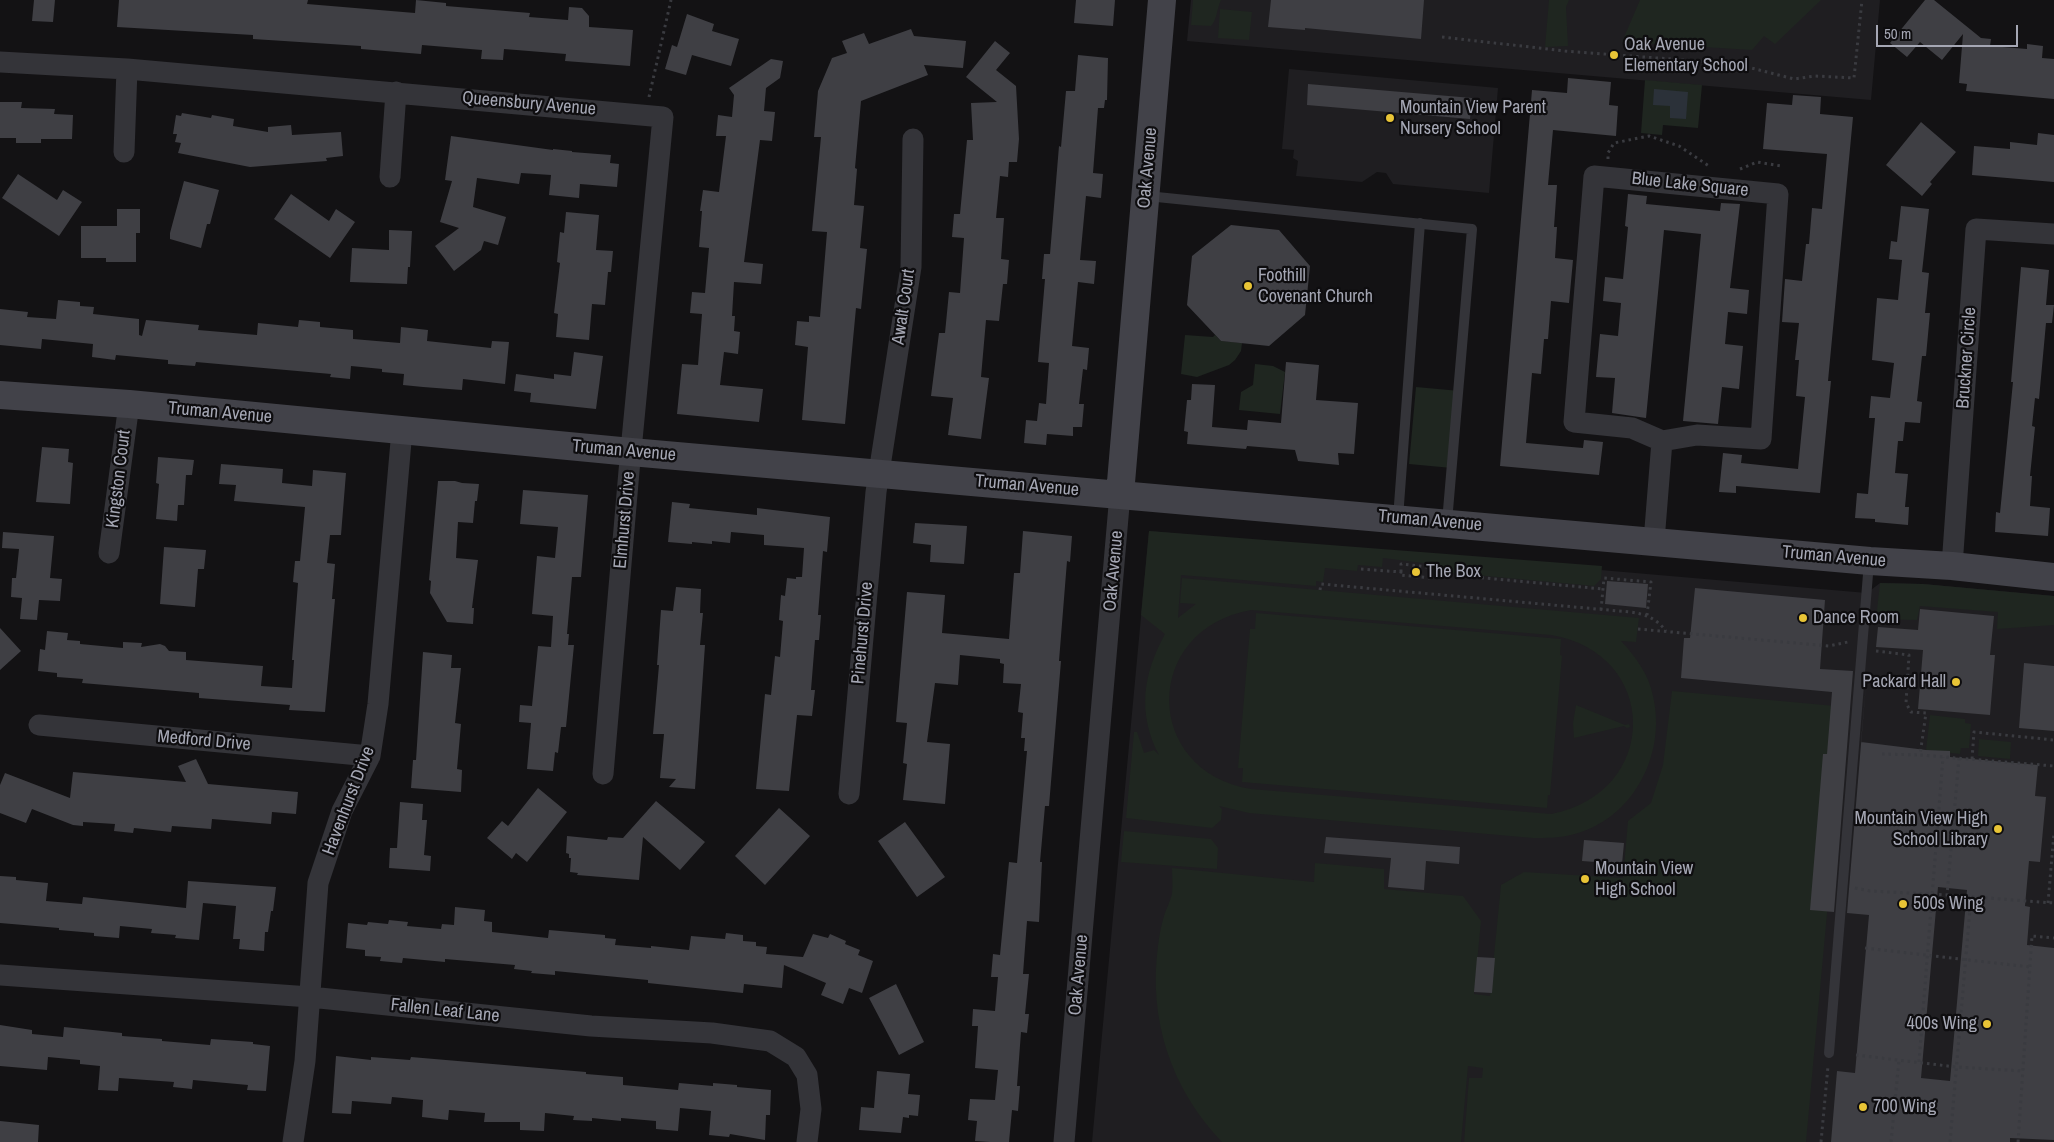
<!DOCTYPE html>
<style>
body{margin:0}
#map{position:relative;width:2054px;height:1142px;overflow:hidden;background:#131214;font-family:"Archivo Narrow",sans-serif}
canvas{display:block}
.scale{position:absolute;left:1876px;top:25px;width:142px;height:22px;box-sizing:border-box;border:2px solid #a5a7b4;border-top:0;padding-left:6px;font-size:15px;line-height:18px;white-space:nowrap;color:#a5a7b4;-webkit-text-stroke:4px #0e0d0f;paint-order:stroke}
</style>
<div id="map">
<canvas width="2054" height="1142"></canvas>
<div class="scale">50 m</div>
</div>
<script>
const g = document.querySelector('canvas').getContext('2d');
g.lineJoin = 'round';
function fillPath(path, color) {
  g.fillStyle = color;
  g.fill(path, 'evenodd');
}
function strokePath(path, color, width, dash) {
  g.strokeStyle = color;
  g.lineWidth = width;
  g.lineCap = dash ? 'butt' : 'round';
  g.setLineDash(dash || []);
  g.stroke(path);
}
function write(font, color, halo, rows, align = 'center') {
  g.font = font + ' "Archivo Narrow",sans-serif';
  g.lineWidth = 4.5;
  g.setLineDash([]);
  g.textBaseline = 'middle';
  g.strokeStyle = halo;
  g.fillStyle = color;
  for (const [text, x, y, turn = 0] of rows) {
    g.save();
    g.translate(x, y);
    g.rotate((+turn || 0) * Math.PI / 180);
    g.textAlign = isNaN(turn) ? turn : align;
    if (halo) g.strokeText(text, 0, 0);
    g.fillText(text, 0, 0);
    g.restore();
  }
}
fillPath(new Path2D(`
 M1191,0H1880L1871,100L1187,41Z
 M1289,69L1498,88L1489,193L1393,184L1386,173L1377,172L1362,182L1296,176L1298,161L1293,158L1294,150L1282,149Z
 M1149,531L1867,593L1880,583L1923,584L2054,596V1142H1092Z`), '#1f1e21');
fillPath(new Path2D(`
 M1193,0H1221C1217,8 1217,20 1211,26L1191,25Z
 M1549,0H1569L1566,7L1568,46L1545,47Z
 M1640,0H1821L1775,44L1764,36L1752,50L1622,42Z
 M1220,9L1252,12L1249,40L1218,38Z
 M1645,80L1702,85L1698,128L1663,125L1662,135L1641,133Z
 M1185,335L1213,337L1215,335L1221,341L1242,343L1241,351L1235,360L1229,365L1197,377L1181,374Z
 M1255,364L1273,366L1285,372L1280,414L1239,410L1241,392L1253,385Z
 M1416,387L1460,391L1452,468L1409,464Z
 M1149,531L1602,566L1601,579L1594,586L1432,571L1431,564L1383,558L1382,567L1358,565L1357,571L1325,568L1323,582L1316,581V586L1181,575L1178,618L1196,604L1180,603L1182,578L1639,618L1636,642L1621,641C1636,657 1649,675 1653,696C1667,755 1632,821 1571,835C1558,838 1546,838 1533,838L1249,813L1219,806L1222,809L1221,820L1212,828L1126,818L1134,732H1137L1144,753L1154,750L1159,755C1137,713 1143,674 1165,634L1141,615ZM1251,610L1551,635C1660,653 1661,793 1551,814L1251,789C1142,771 1142,629 1251,610Z
 M1880,583L1923,584L2054,596V625L1997,629L1998,612L1920,606L1917,620L1876,619Z
 M1256,613L1561,639L1560,655L1562,656L1550,795H1548L1547,808L1242,782L1243,768H1238L1250,629H1255Z
 M1672,691L1846,707L1806,1142H1464L1469,1078H1482L1483,1068L1468,1066L1461,1142H1222C1171,1089 1148,1019 1158,946C1159,936 1161,926 1164,916C1166,909 1170,902 1172,894C1173,886 1172,876 1172,868L1314,882L1315,863L1384,869V889L1463,896L1481,921L1474,994L1490,996L1501,885L1524,872L1623,878L1628,821L1651,803L1663,765Z
 M1576,705L1625,725L1629,724L1630,727L1627,728L1624,726L1574,738L1573,723Z
 M1930,715L1965,719V723L1971,724L1969,748H1961L1960,754L1926,750Z
 M1979,739L2011,742L2010,759L1978,756Z
 M1124,831L1211,839L1218,848L1217,869L1121,862Z`), '#1f2620');
fillPath(new Path2D(`
 M1654,89L1688,92L1686,119L1670,118V106L1653,105Z`), '#2b3139');
fillPath(new Path2D(`
 M34,0H55L53,22L32,21Z
 M119,0H308L307,4L415,13L416,0L446,3V6L530,13L529,17L568,20L569,7L582,8L589,16V27L633,30L630,66L565,61L566,54L504,49L503,60L481,59L482,50L422,45L421,54L361,49V46L253,39V35L117,27Z
 M1076,0H1115L1113,26L1074,23Z
 M1271,0H1424L1421,39L1305,28V30L1268,27Z
 M1925,0H1934L1981,38L1991,39L1990,46L2027,49V44L2043,46L2042,58L2054,59V99L1966,91L1967,84L1959,83L1963,34L1942,60L1920,42L1907,57L1890,43Z
 M687,14L714,24L712,31L739,39L731,66L692,55L686,75L665,69L672,45L677,47Z
 M911,29L914,36L966,41L963,68L924,65L928,75L861,101L855,168L857,169L854,205L864,206L860,248L867,249L861,309L856,308L845,424L802,420L808,347L795,345L797,321L809,322V316L820,317L827,232L812,231L821,137H814L818,91L832,58L847,53L842,41L864,33L869,44Z
 M995,41L1010,53L996,70L1016,86L1019,139L1017,162H1009L1008,177L1000,176L996,218H1004L1001,259L1009,260L1007,284H1003L999,321L986,320L981,377L989,378L981,439L948,435L953,398L931,396L939,333H945L949,292L960,293L964,238L952,237L954,214H960L967,140H973L971,103L997,102L966,77Z
 M1078,55L1108,58L1107,100H1105L1104,108H1098L1093,173L1103,174L1101,198L1086,196L1080,260L1096,261L1094,284L1078,282L1072,346L1089,348L1087,370L1083,369L1079,404H1084L1082,427H1073V436L1047,434L1046,445L1024,443L1026,420L1037,421L1039,403L1046,404L1049,363L1038,362L1045,279H1042L1044,254H1050L1059,146L1061,147L1066,91H1075Z
 M771,59L783,61L780,78L766,88L764,111L775,112L772,141L760,140L744,262L763,264L761,284L734,282L732,316H735L734,331L740,332L738,354L724,352L720,385L763,389L759,422L677,414L682,364L698,365L702,314L690,313L692,292L705,293L709,248L699,247L702,211H700L703,190L719,192L726,136H716L718,115L732,117L734,95L729,88Z
 M1568,78L1611,82L1609,105L1618,106L1616,136L1553,130L1548,185H1557L1554,227H1557L1555,258L1573,260L1569,303L1551,301L1548,339H1544L1541,374L1532,373L1526,443L1583,448L1584,440L1603,442L1599,475L1500,466L1532,90L1567,93Z
 M1308,84L1472,98L1470,119L1307,105Z
 M1793,95L1821,97L1820,114L1853,117L1828,381H1831L1820,493L1736,486V493L1719,492L1723,453L1742,455L1741,463L1798,469L1805,397L1796,396L1799,360H1795L1799,323L1782,322L1785,279L1802,281L1806,244H1809L1812,208L1822,209L1827,154L1763,149L1767,103L1792,105Z
 M0,102H22L21,108L55,109L54,114L73,115L72,139H41V143H16V138H0Z
 M182,113L211,118L212,115L234,119L233,126L268,132V127L291,125L292,135L341,132L343,156L326,158L327,161L250,167L178,153L181,143L175,142L177,134H173L176,115L181,116Z
 M1921,122L1956,152L1930,182L1932,184L1922,196L1886,165Z
 M2038,133L2054,135V182L1972,175L1974,146L2010,149V142L2037,145Z
 M451,136L553,150V149L572,151V152L611,155L610,163L619,164L617,187L580,184L579,198L549,195L551,175L521,173L519,184L477,178L473,207L506,217L498,245L484,241L481,250L454,271L435,246L459,228L440,222L452,181L445,180Z
 M18,174L57,200L63,190L82,202L59,236L2,198Z
 M184,181L219,190L210,224H207L201,248L170,239V233Z
 M291,194L329,221L336,209L355,222L330,258L274,219Z
 M1628,194L1647,196L1646,204L1720,211L1721,203L1740,204L1730,288L1749,290L1747,314L1728,312L1725,344L1743,346L1739,389L1722,387L1718,424L1683,421L1701,234L1664,230L1646,418L1612,413L1615,378L1596,377L1600,334L1618,336L1621,303L1603,301L1605,277L1623,279L1628,227L1625,226Z
 M1901,206L1929,209L1922,272L1929,273L1925,313H1930L1926,356H1922L1917,401L1922,402L1920,423L1905,422L1903,441H1898L1895,473L1908,474L1905,507H1909L1908,525L1875,522V519L1855,518L1857,493L1868,494L1875,418H1869L1871,396L1890,398L1894,363L1872,360L1877,298L1898,300L1902,260L1889,259L1891,241L1897,242Z
 M117,209H140V233H136V262H106V258H81V226H117Z
 M566,212L599,215L596,250L613,251L611,272H608L605,305L592,304L589,340L556,337L558,314L554,313L560,263L557,262L560,232L564,233Z
 M1231,225L1279,230L1310,266L1305,315L1269,346L1221,341L1187,305L1192,256Z
 M389,230L412,231L410,267H408L407,284L350,282L352,248L389,250Z
 M2021,267L2049,270L2046,305H2054L2052,323H2046L2039,399L2035,398L2032,426L2035,427L2030,476H2032L2030,506L2050,508L2048,536L1995,532L1996,512L2000,513L2013,382H2011Z
 M58,300L80,302V306L94,307L93,314L139,319V335L142,336L146,320L199,325L198,330L257,335L258,323L298,327L299,320L320,322V327L353,330V339L400,343L401,327L428,330L427,341L491,348L492,341L509,342L505,384L463,379L462,390L423,387L403,385L404,374L382,372V369L351,366L350,379L330,377L331,374L196,362L195,366L168,364V360L116,355L115,360L92,357L93,344L42,339L41,349L0,345V309L28,312L27,317L56,319Z
 M574,352L603,356L596,409L530,402L531,393L514,391L516,374L554,379V374L571,376Z
 M1286,362L1319,365L1316,400L1358,403L1354,454L1338,453L1339,465L1298,461L1295,450L1247,446L1246,449L1187,444L1188,432L1184,431L1187,400H1191L1192,384L1215,385L1212,427L1247,430L1248,420L1281,423Z
 M42,447L69,449L68,462L73,463L70,504L36,502Z
 M158,457L194,460L192,475H186L184,505H178L177,521L156,519L159,484L156,483Z
 M221,464L283,469L282,483L312,486L313,470L346,473L341,535H330L327,563L335,564L332,599H335L325,712L289,710L290,705L199,698V693L82,683L83,679L57,677V673L38,671L40,649L45,650L47,631L68,633L67,640L80,641V644L123,648V642L142,643L141,647L160,644L165,646L169,651L186,652V660L263,666L261,686L292,688L294,660H292L298,583L293,582L295,561H300L305,507L234,501L236,485L219,484Z
 M438,481H455L462,483L479,484L477,501H475L473,523L458,522L456,558L478,560L472,608H474L473,624L447,622L430,593L431,581L429,580Z
 M523,490L588,495L581,577H572L567,634H569L568,645H574L566,727H561L558,753L555,752L553,771L527,769L531,723L519,722L520,705L532,706L538,646L551,647L553,616L532,614L537,556L555,558L558,527L520,524Z
 M672,502L690,504L689,508L757,515V508L830,517L827,552L823,551L818,615H821L819,640H815L811,690H815L812,716L797,715L789,791L756,789L765,694L771,695L775,656L780,657L783,621L779,620L781,595L785,596L787,578L796,579V577H802L804,548L764,545V535L731,532L730,543L712,541V544L692,542V544L668,542Z
 M915,523L967,526L964,564L930,562L931,545L913,543Z
 M1023,531L1072,536L1070,562L1067,561L1059,661H1061L1049,806H1045L1040,862H1042L1039,922L1027,921L1023,974H1029L1025,1014H1029L1027,1033L1021,1032L1017,1086H1020L1018,1111L1012,1110L1009,1142H990L975,1141L977,1121L968,1120L970,1099L995,1100L998,1070L975,1068L978,1026H972L973,1009L995,1011L998,977H991L993,954L1000,955L1009,862L1017,863L1027,751H1024L1025,738H1021L1023,713L1018,712L1021,684L1003,683L1004,664L1000,663V659L960,655L958,685L935,683L927,742L950,744L945,804L903,800L907,764L903,763L907,723L896,722L907,592L945,595L942,633L1009,639L1014,573H1020Z
 M3,532L54,536L50,578L62,579L60,601L39,600L37,620L20,619L22,598L11,597L12,578H16L19,549L2,548Z
 M164,547L206,550L204,569H198L195,607L160,604Z
 M1607,581L1648,584L1646,608L1605,604Z
 M676,587L701,589L700,613H703L700,645H705L695,789L669,787L676,779L660,778L664,734H653L659,665H657L661,610L673,611Z
 M1695,588L1825,600L1820,669L1853,671L1834,912L1810,910L1823,754H1827L1832,692L1681,678L1684,638H1690Z
 M1920,609L1994,616L1990,655H1995L1990,715L1918,709L1923,650L1876,647L1878,627L1918,630Z
 M0,628L21,651L0,670Z
 M423,652L452,655L451,668H461L455,723L461,724L457,769L462,770L461,792L411,788L413,760H416Z
 M2024,663L2054,666V731L2019,728Z
 M1867,672L1861,742L1926,750L1950,751V757L2038,765L2035,796L2046,797L2040,862L2029,861L2025,906L2030,907L2027,945L2054,948V1140L2010,1138V1142H1831L1837,1071L1855,1073L1869,915L1847,913ZM1938,887L1967,890L1950,1081L1921,1078Z
 M196,759L208,784L298,792L296,814L272,812L271,824L212,819L211,829L172,826L171,832L134,828L133,833L114,831L115,824L83,822V826L73,825L32,809L26,823L0,813V785L5,773L70,798L73,772L186,782L178,766Z
 M538,788L567,812L527,862L516,853L512,859L487,838L502,821L508,826Z
 M656,801L705,842L680,870L643,837L639,880L577,875L578,873L570,872L571,858H569V854L566,853L567,836L607,840L608,837L623,838Z
 M400,802L423,804L422,820H427L424,855L431,856L430,871L389,868L390,848H397Z
 M779,808L810,836L765,885L735,856Z
 M905,822L945,877L917,897L878,841Z
 M1326,837L1460,847L1459,864L1426,861L1424,890L1388,887L1391,858L1324,853Z
 M1584,840L1624,843L1622,864L1582,861Z
 M0,876L16,877V880L48,883L46,901L82,904L83,897L186,908L188,881L276,887L273,911H271L268,932H265L264,951L239,949L240,939H233L236,906L203,903L199,940L175,938L176,935L151,933L152,929L120,926L119,938L94,936V933L59,930V928L0,923Z
 M455,907L485,910L484,921L492,922V932L548,938L549,930L605,935V938L616,939L615,945L651,948V946L689,950L691,936L725,939L726,933L743,935V941L756,942V946L767,947L766,954L803,957L813,934L828,938L830,934L846,941L845,944L860,950L858,955L873,961L862,993L849,988L843,1004L821,995L826,983L784,965L782,988L744,984L743,993L648,983V980L555,971V975L531,973L532,971L514,969L515,965L445,959V962L403,958L402,963L380,961L381,957L365,956V950L346,948L348,923L367,925L368,922L388,924L389,920L408,922L407,926L441,929L442,924L454,925Z
 M1477,957L1495,958L1492,993L1474,992Z
 M896,984L924,1042L899,1055L869,998Z
 M0,1025L32,1030V1034L63,1037L64,1027L122,1033V1036L162,1039V1041L210,1045L211,1039L253,1042V1044L270,1046L266,1091L247,1090L248,1085L193,1080L192,1089L173,1087L174,1082L119,1078L118,1091L98,1090L100,1066L80,1064V1060L48,1057L47,1070L0,1066Z
 M336,1056L371,1060V1057L410,1060L411,1057L586,1072V1074L623,1077V1085L678,1090L679,1083L713,1086V1083L737,1085V1087L771,1090L770,1115H766L765,1140L730,1134L729,1137L709,1135L711,1111L680,1108L678,1131L656,1129V1121L621,1118V1121L592,1118V1121L573,1120L574,1116L545,1113L544,1131L520,1130V1122H484L485,1113L449,1110L448,1120L422,1117L423,1100L392,1097L391,1104L352,1101L351,1114L332,1113Z
 M877,1071L910,1074L908,1094L920,1095L918,1116L909,1115V1118L903,1117L901,1133L859,1130L861,1107L874,1108Z
 M0,1121L39,1125L38,1142H0Z`), '#3f3f44');
strokePath(new Path2D(`
 M1442,37L1565,51L1736,64L1794,79L1815,76L1854,78L1862,0
 M649,97L671,0
 M1608,159V153L1614,143L1649,136L1679,146L1709,166
 M1740,169L1757,162L1781,166
 M1361,569L1401,572L1400,575L1431,578V573L1603,589
 M1401,572V564L1427,567
 M1320,590L1321,584L1630,612C1645,614 1656,618 1666,631
 M1601,610L1604,578L1651,582L1647,615
 M1638,629L1829,646L1848,642
 M1876,651L1909,655L1906,703L1911,712L1926,713L1920,755L2054,766
 M1882,754L1920,755
 M1959,758L1947,895L2054,903
 M1972,759L1974,732L2054,740
 M1855,888L1870,891L1947,895
 M2048,903L2054,833
 M1865,948L2030,967
 M1856,1055L1956,1067L2023,1071
 M1919,1062L1943,757
 M1821,1142L1828,1066
 M1891,1142L1899,1060
 M1950,1142L1971,897
 M2018,1142L2032,936L2054,938`), '#3a3b40', 3, [2.5, 4]);
strokePath(new Path2D(`
 M1147,196L1472,229L1447,522
 M1398,518L1420,223
 M1829,1053L1869,562`), '#343439', 10);
strokePath(new Path2D(`
 M0,62L127,69L663,117L629,471L603,774
 M124,152L127,69
 M1594,176L1778,194L1761,439L1697,435L1662,441L1632,428L1574,422Z
 M390,177L396,92
 M1654,541L1662,441
 M109,553L129,404
 M1952,566L1976,229L2054,234
 M39,725L370,756
 M849,794L876,492L911,267L913,139
 M0,975L310,997L591,1026L712,1033L770,1041L796,1057L807,1075L811,1109L807,1142
 M293,1142L305,1061L318,883L342,811L370,756L378,704L402,430
 M1064,1142L1120,494`), '#343439', 21);
strokePath(new Path2D(`
 M0,395L129,404L631,452L1870,561L1952,566L2054,577
 M1120,494L1162,0`), '#424249', 28);
for (const [x, y, r, color] of [
 [1614,55,5,"#e8c436"],
 [1390,118,5,"#e8c436"],
 [1248,286,5,"#e8c436"],
 [1416,572,5,"#e8c436"],
 [1803,618,5,"#e8c436"],
 [1956,682,5,"#e8c436"],
 [1998,829,5,"#e8c436"],
 [1585,879,5,"#e8c436"],
 [1903,904,5,"#e8c436"],
 [1987,1024,5,"#e8c436"],
 [1863,1107,5,"#e8c436"]
]) {
  const dot = new Path2D();
  dot.arc(x, y, r, 0, 2 * Math.PI);
  g.fillStyle = color;
  g.fill(dot);
  strokePath(dot, '#0e0d0f', 2);
}
write('18px', '#a5a7b4', '#0e0d0f', [
 ["Oak Avenue",1624,45],
 ["Elementary School",1624,66],
 ["Mountain View Parent",1400,108],
 ["Nursery School",1400,129],
 ["Foothill",1258,276],
 ["Covenant Church",1258,297],
 ["The Box",1426,572],
 ["Dance Room",1813,618],
 ["Packard Hall",1946,682,"right"],
 ["Mountain View High",1988,819,"right"],
 ["School Library",1988,840,"right"],
 ["Mountain View",1595,869],
 ["High School",1595,890],
 ["500s Wing",1913,904],
 ["400s Wing",1977,1024,"right"],
 ["700 Wing",1873,1107]
], 'left');
write('18px', '#a5a7b4', '#0e0d0f', [
 ["Queensbury Avenue",529,104,5],
 ["Oak Avenue",1148,168,-85],
 ["Blue Lake Square",1690,185,6],
 ["Awalt Court",904,307,-82],
 ["Bruckner Circle",1967,358,-86],
 ["Truman Avenue",220,413,5],
 ["Truman Avenue",624,451,5],
 ["Kingston Court",119,479,-83],
 ["Truman Avenue",1027,486,5],
 ["Elmhurst Drive",625,520,-85],
 ["Truman Avenue",1430,521,5],
 ["Truman Avenue",1834,557,5],
 ["Oak Avenue",1114,571,-85],
 ["Pinehurst Drive",863,633,-85],
 ["Medford Drive",204,741,5],
 ["Havenhurst Drive",349,801,-69],
 ["Oak Avenue",1079,975,-85],
 ["Fallen Leaf Lane",445,1011,6]
]);
</script>
